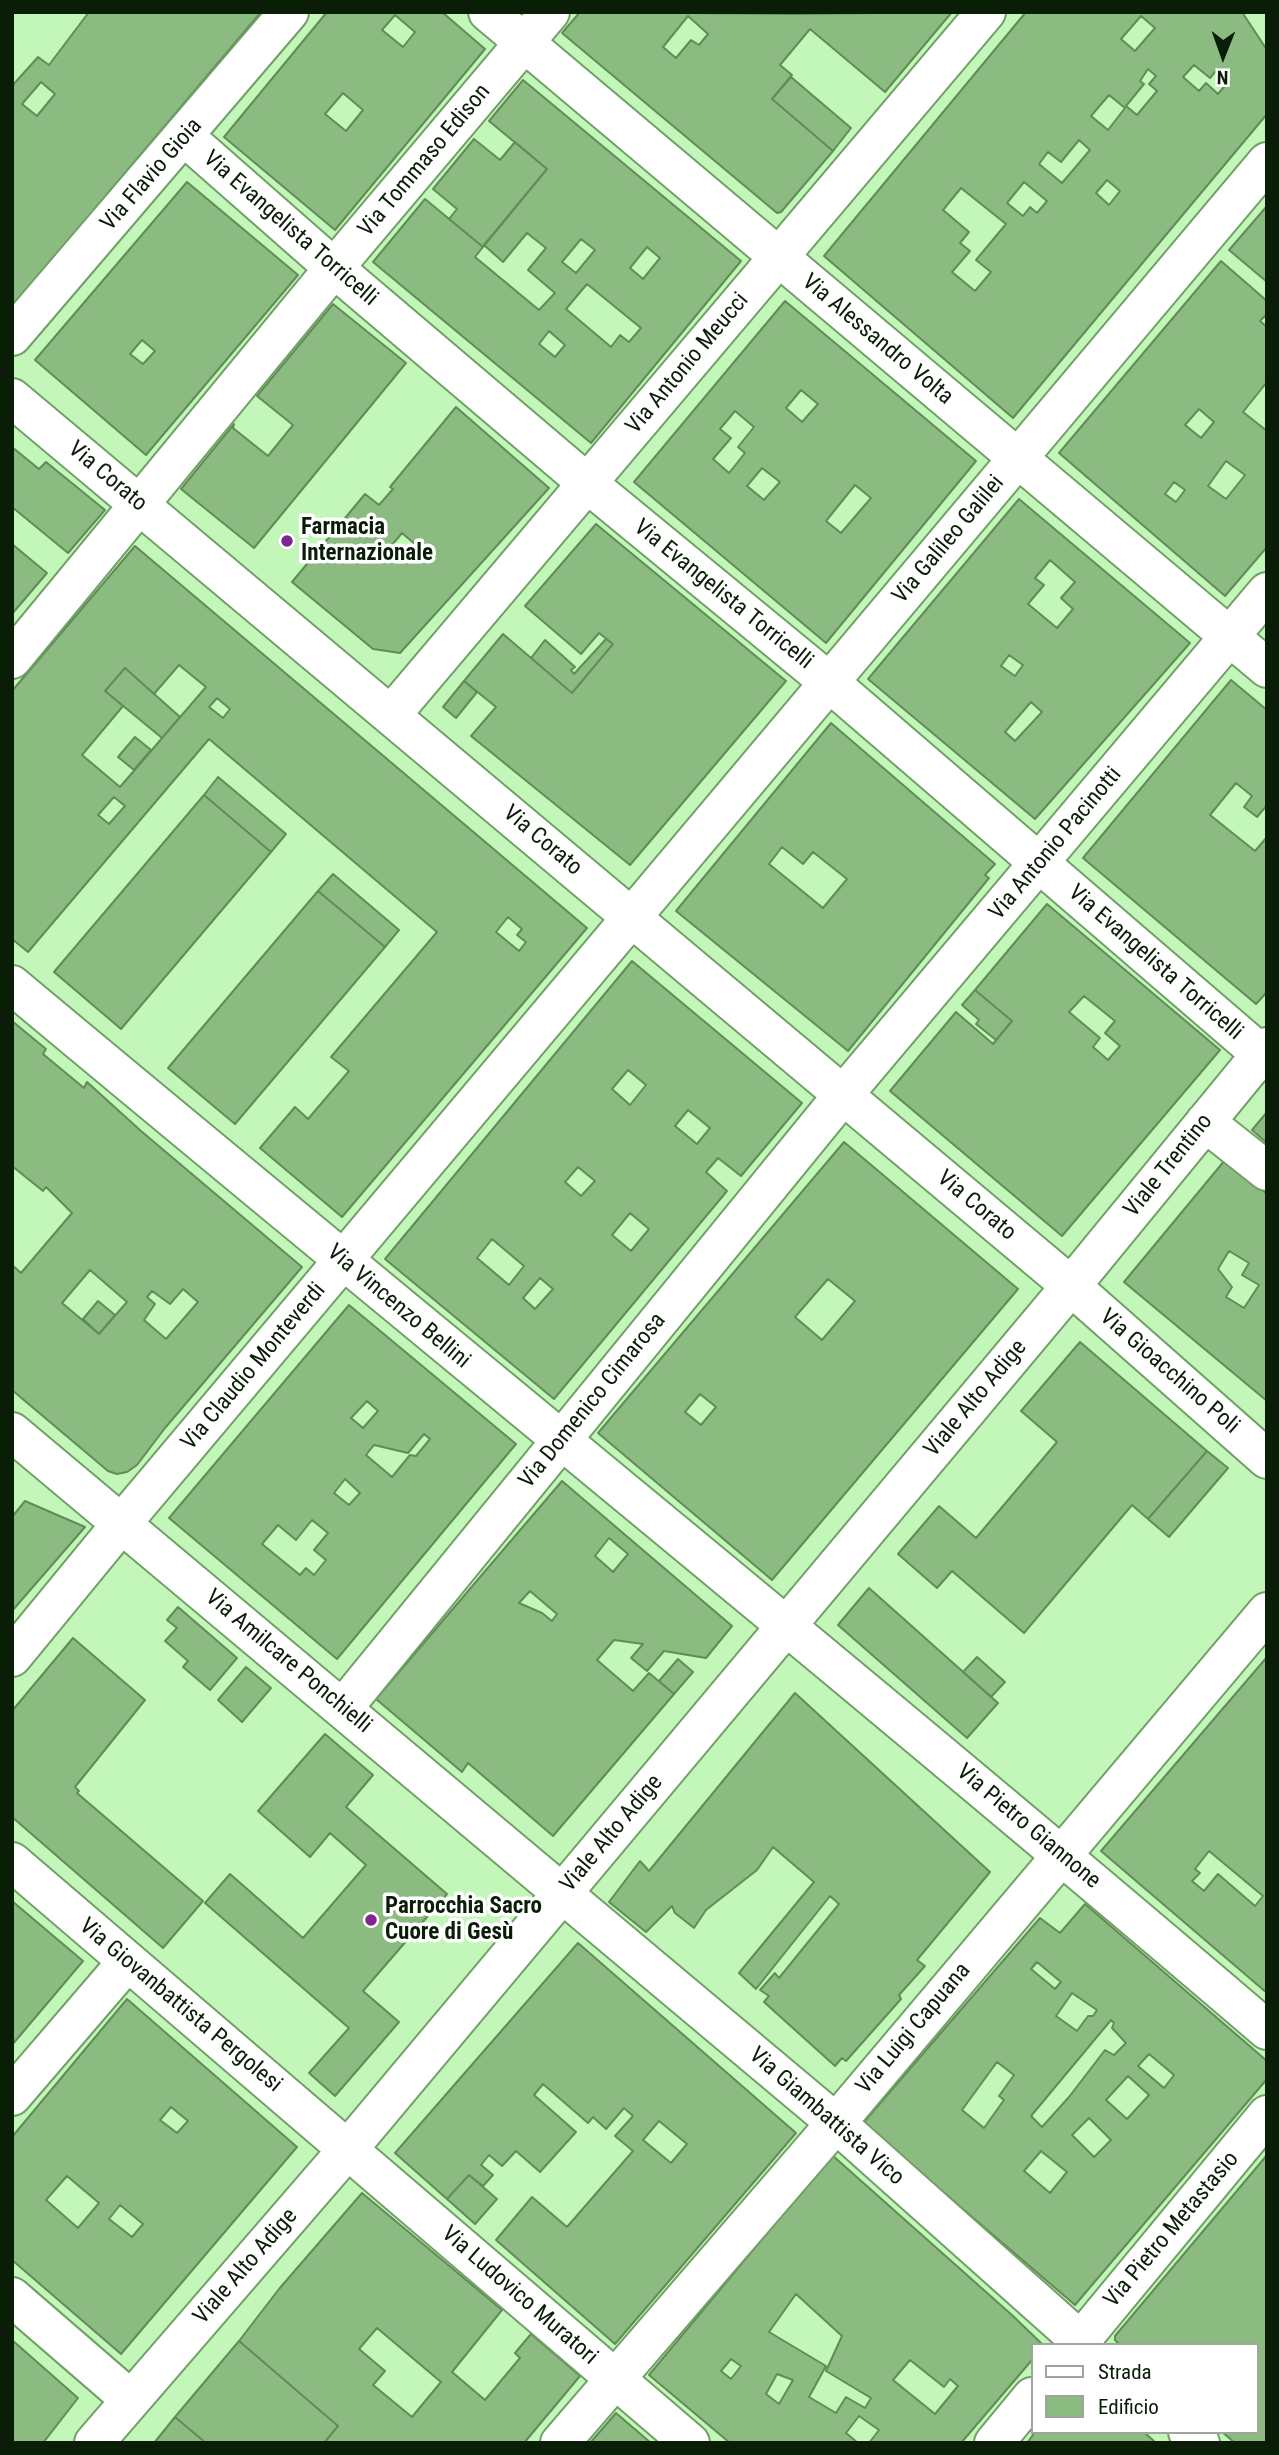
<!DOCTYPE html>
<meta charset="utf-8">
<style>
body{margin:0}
#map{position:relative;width:1279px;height:2455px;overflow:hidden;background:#c3f6b9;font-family:"Roboto Condensed",sans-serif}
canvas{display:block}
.frame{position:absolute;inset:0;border:14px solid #0a1d07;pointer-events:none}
.legend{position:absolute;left:1031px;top:2343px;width:228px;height:91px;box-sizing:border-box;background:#fff;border:2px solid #9da59c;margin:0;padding:9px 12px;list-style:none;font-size:21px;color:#0a1d07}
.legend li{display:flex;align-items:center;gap:14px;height:35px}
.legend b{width:35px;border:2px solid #9da59c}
.north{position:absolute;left:1188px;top:21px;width:70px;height:70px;-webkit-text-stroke:5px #fff;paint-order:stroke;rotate:181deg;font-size:19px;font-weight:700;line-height:28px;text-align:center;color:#0a1d07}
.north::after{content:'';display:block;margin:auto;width:24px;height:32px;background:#0a1d07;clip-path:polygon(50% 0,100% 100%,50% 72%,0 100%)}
</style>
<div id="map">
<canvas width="1279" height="2455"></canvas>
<div class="frame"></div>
<ul class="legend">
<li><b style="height:9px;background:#fff"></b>Strada</li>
<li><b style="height:19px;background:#8bbb81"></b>Edificio</li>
</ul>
<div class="north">N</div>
</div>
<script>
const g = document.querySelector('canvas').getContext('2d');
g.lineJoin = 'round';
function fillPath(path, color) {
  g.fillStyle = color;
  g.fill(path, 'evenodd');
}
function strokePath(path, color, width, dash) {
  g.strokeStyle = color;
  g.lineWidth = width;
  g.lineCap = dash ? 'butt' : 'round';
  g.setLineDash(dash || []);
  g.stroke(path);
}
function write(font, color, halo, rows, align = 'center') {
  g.font = font + ' "Roboto Condensed",sans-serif';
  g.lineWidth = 7;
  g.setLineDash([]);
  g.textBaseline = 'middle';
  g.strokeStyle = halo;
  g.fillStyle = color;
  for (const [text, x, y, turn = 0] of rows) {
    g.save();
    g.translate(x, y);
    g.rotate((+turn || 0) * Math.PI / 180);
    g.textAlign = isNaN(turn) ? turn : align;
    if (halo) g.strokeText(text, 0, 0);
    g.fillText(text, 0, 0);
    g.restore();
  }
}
const building = new Path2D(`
 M89,12H261L12,307V86L38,57L49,65ZM41,82L55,94L37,116L22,104Z
 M327,12H442L485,49L335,230L224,137ZM395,15L415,32L403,47L382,30ZM343,93L363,110L346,131L325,114Z
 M580,12L795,14L952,12L885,92L810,29L780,65L792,75L772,99L833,151L781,212L777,213L562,33ZM688,16L708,34L699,45L691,40L676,58L663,47Z
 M1026,12H1242L1267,50V114L1013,418L824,256ZM1141,16L1155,28L1135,51L1121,39ZM1194,65L1210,78L1216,71L1228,82L1218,94L1206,83L1199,91L1183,77ZM1148,69L1156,76L1149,84L1157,91L1137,115L1126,106L1144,84L1140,81ZM1109,95L1125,108L1108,130L1091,116ZM1079,140L1090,150L1062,183L1039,164L1048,152L1061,162ZM1107,180L1120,191L1109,205L1096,193ZM1024,182L1047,201L1037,213L1030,207L1023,216L1007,203ZM961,188L1006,224L976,260L991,272L975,291L952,272L970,251L960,243L969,232L943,210Z
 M791,77L851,128L833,151L772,99Z
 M523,80L741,261L591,443L373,262L425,199L483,247L475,257L539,310L555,293L528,270L546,248L527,233L503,262L484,245L547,169L489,121ZM581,239L595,250L576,273L562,262ZM647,247L660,258L643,279L630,268ZM587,284L641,328L629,342L620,335L611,347L566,309ZM549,331L565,345L555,357L539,344Z
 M474,139L500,160L515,142L547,169L483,247L449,219L457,209L433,189Z
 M187,182L298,275L146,455L35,360ZM142,340L155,351L143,364L130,354Z
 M1267,206V282L1229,250Z
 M1221,261L1267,301V314L1260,321L1267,327V382L1243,412L1267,431V547L1225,596L1059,453ZM1199,409L1214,422L1201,438L1185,425ZM1226,461L1245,475L1226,499L1208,486ZM1174,482L1185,490L1176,502L1165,494Z
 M785,301L976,461L826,643L634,482ZM801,390L818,404L802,422L786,408ZM735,411L754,427L738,447L745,453L729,473L713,459L731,438L720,429ZM762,468L780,482L764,500L747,486ZM855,485L871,498L841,533L826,521Z
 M333,304L406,363L254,548L181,489L234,424L233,428L268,456L293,425L257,396Z
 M456,407L549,488L400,653L373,649L292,582L365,494L379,505L393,489L390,487ZM402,533L416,545L406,557L392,545Z
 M12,447L39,469L46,462L105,510L68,553L12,507Z
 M1019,499L1190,643L1035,819L868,679ZM1050,560L1075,582L1061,598L1073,609L1057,628L1028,604L1044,585L1035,578ZM1009,655L1023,665L1015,676L1001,666ZM1031,702L1042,712L1015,741L1005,732Z
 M596,524L786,681L630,865L471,736L496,707L464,681L503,634L572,693L613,644L599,633L581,654L525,606Z
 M12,544L47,573L12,614Z
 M135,546L587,928L342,1217L260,1148L295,1107L308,1119L349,1071L331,1057L437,932L209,739L28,952L12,939V691ZM179,665L206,687L120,787L82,755L123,706L105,691L125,668L154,694ZM217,698L230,709L223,718L209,707ZM114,797L125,806L109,824L98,815ZM508,917L522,929L517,935L526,942L519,951L496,932Z
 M606,639L613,644L572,693L531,658L545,640L575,667L571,670L574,674Z
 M125,668L180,717L162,738L105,691Z
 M1231,680L1267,710V805L1257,817L1244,807L1252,796L1236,783L1210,815L1255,851L1267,837V992L1256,1004L1083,858Z
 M464,681L477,692L456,718L443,707Z
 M831,723L995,864L985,875L989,878L848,1051L676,911ZM782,847L803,864L813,852L847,879L823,908L769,864Z
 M135,737L151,750L134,770L118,757Z
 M218,777L286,834L271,852L204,795Z
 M204,795L271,852L121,1029L54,972Z
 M333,874L399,930L385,947L318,891Z
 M318,891L385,947L235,1124L168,1068Z
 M1047,904L1220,1050L1062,1236L890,1091L956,1012L993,1044L1012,1021L975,990ZM1084,996L1115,1021L1105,1033L1120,1046L1108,1060L1093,1047L1100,1038L1069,1012Z
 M632,961L802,1103L741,1176L718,1158L706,1172L727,1191L554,1399L385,1259ZM628,1070L646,1085L630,1105L612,1089ZM688,1110L710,1128L697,1144L675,1126ZM578,1167L595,1181L581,1196L565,1182ZM630,1213L649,1229L631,1251L612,1235ZM492,1239L524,1266L509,1285L477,1258ZM540,1278L553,1289L535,1309L523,1298Z
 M975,990L1012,1021L996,1040L976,1024L979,1020L962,1005Z
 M12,1021L46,1049L43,1054L84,1088L87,1082L141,1131L302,1267L165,1428L137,1465L127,1472L117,1474L108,1471L12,1390V1265L21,1273L72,1213L46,1187L43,1191L12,1166ZM90,1270L127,1302L99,1334L62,1303ZM183,1289L198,1302L166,1339L144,1320L155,1304L147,1297L152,1291L170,1304Z
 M1267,1112V1143L1252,1130Z
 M844,1142L1018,1289L772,1580L598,1433ZM828,1279L855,1301L822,1340L795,1317ZM700,1394L716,1407L701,1425L685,1412Z
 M1225,1160L1267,1194V1401L1124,1282ZM1229,1251L1249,1263L1242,1275L1259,1285L1244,1308L1226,1297L1232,1287L1218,1269Z
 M98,1301L115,1315L99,1334L83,1319Z
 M349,1305L516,1444L337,1659L169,1518ZM367,1401L378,1411L363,1428L351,1418ZM424,1434L430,1439L416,1456L410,1455L392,1477L366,1455L374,1445L408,1453ZM345,1479L360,1493L349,1505L334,1493ZM312,1520L328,1533L314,1550L326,1560L314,1575L306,1568L300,1575L262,1544L278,1525L296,1540Z
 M1080,1342L1207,1451L1148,1519L1132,1505L1024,1633L952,1571L937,1588L898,1554L939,1506L976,1538L1057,1442L1021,1411Z
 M1207,1451L1228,1468L1169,1537L1148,1519Z
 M562,1481L732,1626L706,1658L664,1651L647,1671L631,1658L643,1644L614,1640L597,1660L633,1691L649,1673L674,1694L553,1836L468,1763L462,1772L376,1699ZM609,1538L628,1554L613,1572L595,1556ZM530,1591L557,1614L552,1621L542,1613L519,1603Z
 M25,1501L85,1527L12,1611V1517Z
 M869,1588L998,1703L967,1738L838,1625Z
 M178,1607L237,1658L210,1690L183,1667L188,1661L165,1641L177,1628L167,1620Z
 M73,1638L145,1700L75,1787L79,1791L77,1793L203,1901L163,1948L12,1817V1711Z
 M977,1657L1005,1682L991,1697L963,1672Z
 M1267,1657V1993L1101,1851ZM1209,1851L1263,1896L1255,1906L1218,1874L1204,1891L1192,1881L1200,1873L1195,1869Z
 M678,1659L693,1672L674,1694L659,1681Z
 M246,1667L271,1688L242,1722L218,1700Z
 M795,1693L990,1872L917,1960L925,1966L899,1995L901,1999L846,2061L842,2058L835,2066L764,2002L769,1996L760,1990L775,1973L779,1978L839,1904L830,1896L756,1989L739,1973L814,1882L773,1847L757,1870L706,1910L694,1928L675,1913L672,1906L646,1932L609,1902L640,1861L649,1871Z
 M325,1734L373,1775L346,1807L447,1894L363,1991L399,2022L335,2096L309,2073L349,2028L205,1903L230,1874L303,1938L366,1865L330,1833L310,1857L258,1811Z
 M12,1901L83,1961L12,2045Z
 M1085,1904L1267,2061V2079L1075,2305L866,2126L864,2122L1040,1918L1060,1933ZM1037,1962L1061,1982L1055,1989L1031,1969ZM1072,1993L1097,2010L1093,2016H1088L1077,2031L1056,2016ZM1111,2020L1114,2023L1112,2028L1126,2043L1114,2055L1105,2050L1069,2097L1042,2127L1031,2116ZM1149,2054L1174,2075L1164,2088L1138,2066ZM997,2062L1014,2075L999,2096L1004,2100L984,2128L962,2110ZM1128,2076L1149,2095L1127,2119L1106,2100ZM1089,2118L1111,2140L1094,2157L1072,2135ZM1041,2151L1067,2172L1050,2193L1024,2171Z
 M578,1943L796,2133L615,2344L496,2240L532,2197L567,2227L633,2151L615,2136L633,2116L624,2108L606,2129L593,2117L588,2123L543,2084L534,2095L576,2132L540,2172L516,2151L502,2166L489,2155L481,2165L493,2175L483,2186L469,2175L447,2199L395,2153ZM659,2121L687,2144L671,2163L643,2140Z
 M127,1999L297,2147L121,2354L12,2260V2137ZM171,2107L188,2121L177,2133L160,2120ZM67,2176L99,2203L78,2228L46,2200ZM120,2205L143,2224L132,2237L109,2219Z
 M832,2155L1013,2316L1043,2345H1032V2360L961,2443H869L879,2430L859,2416L846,2433L858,2443H730L649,2375ZM796,2294L842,2336L826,2371L871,2398L865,2408L846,2397L836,2413L809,2397L826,2366L769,2332ZM731,2359L741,2366L731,2379L721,2371ZM910,2360L944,2387L950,2379L958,2386L935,2414L893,2380ZM777,2374L793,2380L779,2404L766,2394Z
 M1267,2155V2443H1235L1222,2432H1256V2345H1120L1115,2340V2336Z
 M469,2175L497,2199L475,2224L447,2199Z
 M362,2193L502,2310L452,2372L485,2400L520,2358L515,2353L531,2334L580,2376L524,2443H324L338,2426L239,2341L279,2289ZM377,2328L441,2382L412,2417L373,2385L385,2371L359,2349Z
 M12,2340L78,2398L43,2443H12Z
 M239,2341L338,2426L324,2443H206L175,2417Z
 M616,2413L651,2443H590Z
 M175,2417L206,2443H154Z
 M1035,2432H1144L1156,2443H1027Z`);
fillPath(building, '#8bbb81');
strokePath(building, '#5f8d55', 2);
const minor = new Path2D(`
 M488,12L1267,668
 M185,137L334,268L587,483L829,682L1261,1054
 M12,336L289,12
 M12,398L1071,1286L1267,1459
 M12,659L334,268L550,12
 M391,715L986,12
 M12,985C430,1334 853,1676 1267,2030
 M1205,1122L1267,1171
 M12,1432L836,2123L1085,2345
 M12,1657L122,1523L1267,162
 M343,1708L843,1095L1267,592
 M12,1862L690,2443
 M12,2096L127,1962
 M12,2297L131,2400
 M1077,2345L1267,2115
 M1188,2432L1200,2443
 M94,2443L348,2149L1071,1286L1267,1047
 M560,2443L836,2123L1267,1612
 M994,2443L1032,2397`);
strokePath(minor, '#71a067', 42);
strokePath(minor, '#fff', 38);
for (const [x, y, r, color] of [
 [287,541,7,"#802692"],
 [371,1920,7,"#802692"]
]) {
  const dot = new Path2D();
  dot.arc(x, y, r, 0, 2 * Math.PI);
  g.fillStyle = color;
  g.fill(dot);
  strokePath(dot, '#fff', 2.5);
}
write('23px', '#0a1d07', '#fff', [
 ["Via Tommaso Edison",425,161,-50],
 ["Via Flavio Gioia",152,175,-49],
 ["Via Evangelista Torricelli",290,229,41],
 ["Via Alessandro Volta",877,340,40],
 ["Via Antonio Meucci",688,364,-50],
 ["Via Corato",107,477,40],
 ["Via Galileo Galilei",949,540,-50],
 ["Via Evangelista Torricelli",723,595,39],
 ["Via Corato",542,841,40],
 ["Via Antonio Pacinotti",1056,844,-50],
 ["Via Evangelista Torricelli",1155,963,41],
 ["Viale Trentino",1169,1166,-51],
 ["Via Corato",976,1206,40],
 ["Via Vincenzo Bellini",398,1307,40],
 ["Via Claudio Monteverdi",254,1367,-50],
 ["Via Gioacchino Poli",1169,1372,41],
 ["Viale Alto Adige",976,1399,-50],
 ["Via Domenico Cimarosa",593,1401,-51],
 ["Via Amilcare Ponchielli",288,1662,40],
 ["Via Pietro Giannone",1028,1827,40],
 ["Viale Alto Adige",612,1834,-50],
 ["Via Giovanbattista Pergolesi",180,2006,40],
 ["Via Luigi Capuana",914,2029,-50],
 ["Via Giambattista Vico",826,2117,41],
 ["Via Pietro Metastasio",1172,2230,-50],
 ["Viale Alto Adige",246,2267,-49],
 ["Via Ludovico Muratori",519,2296,41]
]);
write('bold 23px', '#0a1d07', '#fff', [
 ["Farmacia",301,528],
 ["Internazionale",301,554],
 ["Parrocchia Sacro",385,1907],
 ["Cuore di Gesù",385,1933]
], 'left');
</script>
